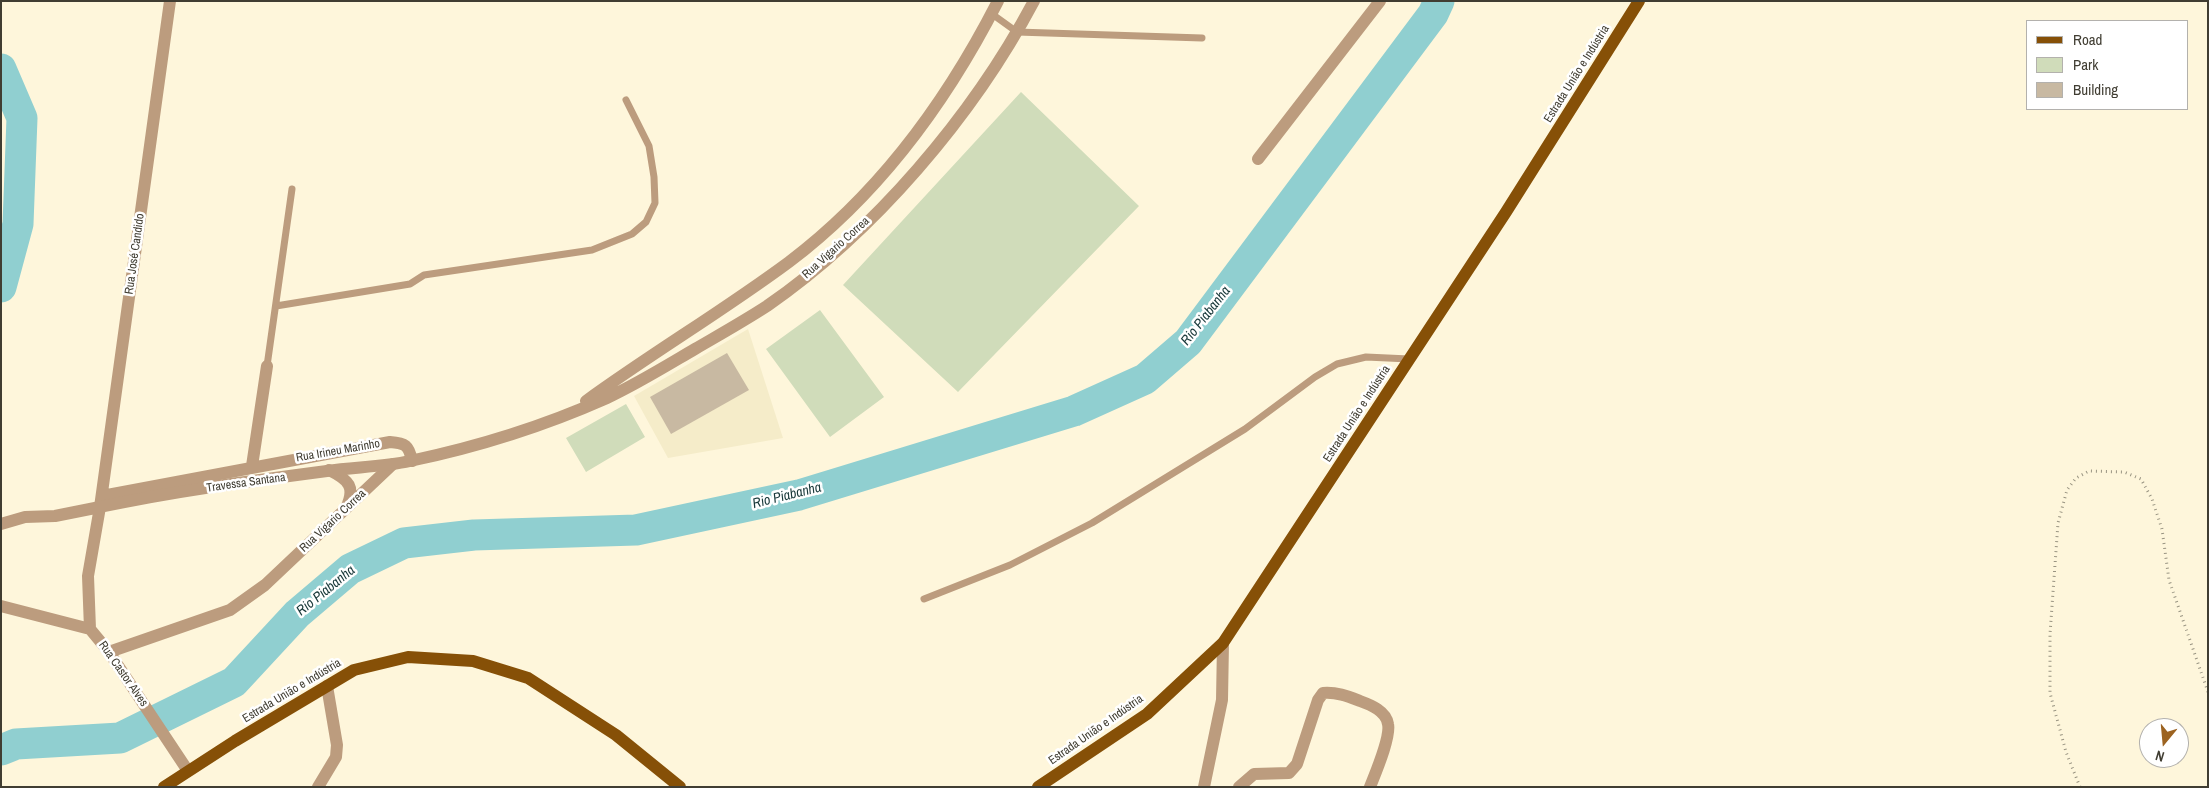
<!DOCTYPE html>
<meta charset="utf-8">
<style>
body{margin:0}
#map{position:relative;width:2209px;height:788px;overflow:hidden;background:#fef6db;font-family:"Archivo Narrow",sans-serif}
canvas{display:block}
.frame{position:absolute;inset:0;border:2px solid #403d32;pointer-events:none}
.legend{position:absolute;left:2026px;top:20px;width:162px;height:90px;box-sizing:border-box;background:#fff;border:1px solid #b3b1ad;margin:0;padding:6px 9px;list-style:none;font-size:15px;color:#403d32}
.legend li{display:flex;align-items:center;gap:10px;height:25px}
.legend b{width:25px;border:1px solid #b3b1ad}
.north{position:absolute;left:2139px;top:718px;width:50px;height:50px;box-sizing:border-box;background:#fff;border:1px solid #b3b1ad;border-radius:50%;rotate:197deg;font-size:14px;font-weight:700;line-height:20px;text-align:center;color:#403d32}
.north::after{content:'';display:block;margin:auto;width:18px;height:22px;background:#9c6321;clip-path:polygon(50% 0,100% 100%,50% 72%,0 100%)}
</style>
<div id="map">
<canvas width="2209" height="788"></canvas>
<div class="frame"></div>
<ul class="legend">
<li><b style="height:6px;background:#865007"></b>Road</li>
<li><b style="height:14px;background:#d0dcba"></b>Park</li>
<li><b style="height:14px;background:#c8b9a2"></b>Building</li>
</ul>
<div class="north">N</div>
</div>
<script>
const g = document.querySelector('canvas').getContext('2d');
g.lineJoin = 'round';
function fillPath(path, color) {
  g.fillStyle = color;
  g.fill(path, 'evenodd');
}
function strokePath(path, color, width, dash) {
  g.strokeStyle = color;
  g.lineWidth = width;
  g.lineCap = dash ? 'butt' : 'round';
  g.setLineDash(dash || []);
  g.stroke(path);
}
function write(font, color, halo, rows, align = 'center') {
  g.font = font + ' "Archivo Narrow",sans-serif';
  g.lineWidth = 5;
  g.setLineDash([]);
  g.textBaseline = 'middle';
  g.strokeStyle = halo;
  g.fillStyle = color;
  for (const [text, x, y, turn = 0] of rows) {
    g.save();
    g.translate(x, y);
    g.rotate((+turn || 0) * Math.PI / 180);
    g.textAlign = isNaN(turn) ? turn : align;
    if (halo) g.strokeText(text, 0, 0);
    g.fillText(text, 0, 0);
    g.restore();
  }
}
fillPath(new Path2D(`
 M748,329L783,438L668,458L634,396Z`), '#f5ecc9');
fillPath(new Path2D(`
 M1021,92L1139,206L958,392L843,285Z
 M820,310L884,397L830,437L766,349Z
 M626,404L645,437L586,472L566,438Z`), '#d0dcba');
strokePath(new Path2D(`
 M1,69L22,118L18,224L1,287
 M1,750L16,744L120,738L234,682L297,614L350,569L404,543L474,535L636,530L799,495L1074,411L1145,379L1188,342L1433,14L1439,1`), '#90cfd0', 31);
fillPath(new Path2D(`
 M727,353L749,390L671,434L650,397Z`), '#c8b9a2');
strokePath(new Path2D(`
 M2080,787L2066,752L2050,693V634L2058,523L2067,490L2076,478L2089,471L2124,472L2141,479L2152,499L2162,529L2169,580L2208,692`), '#999482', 3, [1, 4]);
strokePath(new Path2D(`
 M992,14L1017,32L1202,38
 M276,306L410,284L424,275L592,250L632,234L646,222L655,203L654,177L649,146L626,100
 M267,366L292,189
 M924,599L1010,565L1092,523L1245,429L1315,377L1337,364L1366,357L1409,359`), '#bc9c7e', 7);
strokePath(new Path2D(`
 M1258,159L1380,1
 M252,466L267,366
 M329,470C349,480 356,487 346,508
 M102,496L390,442C405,443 409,445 412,461
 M100,507L170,1
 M109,652L230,610L265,585L393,464
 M318,787L336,757L337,745L327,686
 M1204,787L1222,700L1223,643
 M1239,787L1254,774L1289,773L1297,764L1318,700L1323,693C1337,692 1347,696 1360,701C1371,705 1386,711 1388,724C1391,737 1375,774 1370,787`), '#bc9c7e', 12);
strokePath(new Path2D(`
 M586,401C652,353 723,311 789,262C879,194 947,101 998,1
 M100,507C175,491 251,481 327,471C354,467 383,467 410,461C477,447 544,426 607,398C637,384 666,366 695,349C719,335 744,321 767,306C874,232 973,116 1034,1
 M1,524L25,517L55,516L100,507L88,576L90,629
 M1,606L90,629L109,652L188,771`), '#bc9c7e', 12);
strokePath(new Path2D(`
 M164,787L235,741L354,670L408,657L473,661L528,678L616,735L680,787
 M1038,787L1147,714L1223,643L1506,212L1639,1`), '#865007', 12);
write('12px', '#403d32', '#fff', [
 ["Estrada União e Indústria",1577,74,-58],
 ["Rua Vigario Correa",836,248,-42],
 ["Rua José Candido",135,254,-82],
 ["Estrada União e Indústria",1357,414,-57],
 ["Rua Irineu Marinho",338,451,-10],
 ["Travessa Santana",246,483,-8],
 ["Rua Vigario Correa",333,521,-43],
 ["Rua Castor Alves",123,674,55],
 ["Estrada União e Indústria",292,691,-31],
 ["Estrada União e Indústria",1096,730,-35]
]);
write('italic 14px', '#183839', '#fff', [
 ["Rio Piabanha",1206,316,-52],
 ["Rio Piabanha",787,496,-14],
 ["Rio Piabanha",326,591,-39]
]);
</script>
